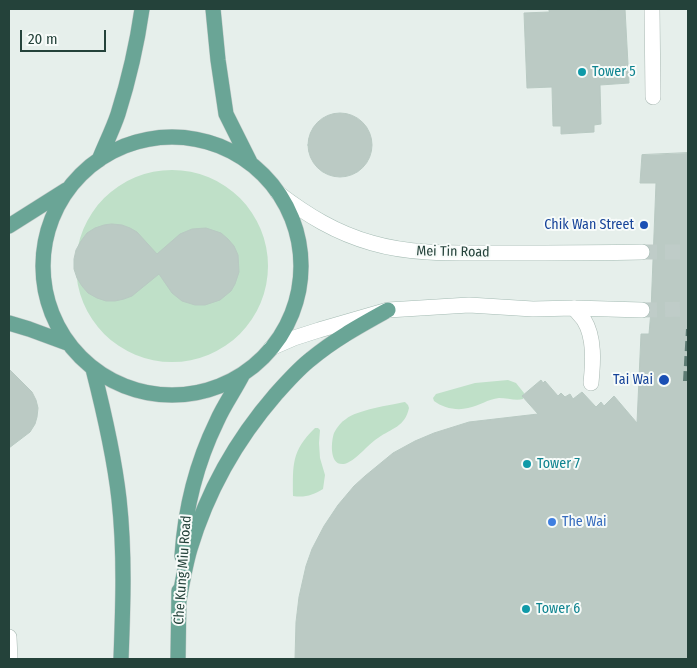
<!DOCTYPE html>
<style>
body{margin:0}
#map{position:relative;width:697px;height:668px;overflow:hidden;background:#e6efeb;font-family:"Fira Sans Condensed",sans-serif}
canvas{display:block}
.frame{position:absolute;inset:0;border:10px solid #24423a;pointer-events:none}
.scale{position:absolute;left:20px;top:30px;width:86px;height:22px;box-sizing:border-box;border:2px solid #24423a;border-top:0;padding-left:6px;font-size:15px;line-height:18px;white-space:nowrap;color:#24423a;-webkit-text-stroke:4px #f7fbf9;paint-order:stroke}
</style>
<div id="map">
<canvas width="697" height="668"></canvas>
<div class="frame"></div>
<div class="scale">20 m</div>
</div>
<script>
const g = document.querySelector('canvas').getContext('2d');
g.lineJoin = 'round';
function fillPath(path, color) {
  g.fillStyle = color;
  g.fill(path, 'evenodd');
}
function strokePath(path, color, width, dash) {
  g.strokeStyle = color;
  g.lineWidth = width;
  g.lineCap = dash ? 'butt' : 'round';
  g.setLineDash(dash || []);
  g.stroke(path);
}
function write(font, color, halo, rows, align = 'center') {
  g.font = font + ' "Fira Sans Condensed",sans-serif';
  g.lineWidth = 4;
  g.setLineDash([]);
  g.textBaseline = 'middle';
  g.strokeStyle = halo;
  g.fillStyle = color;
  for (const [text, x, y, turn = 0] of rows) {
    g.save();
    g.translate(x, y);
    g.rotate((+turn || 0) * Math.PI / 180);
    g.textAlign = isNaN(turn) ? turn : align;
    if (halo) g.strokeText(text, 0, 0);
    g.fillText(text, 0, 0);
    g.restore();
  }
}
fillPath(new Path2D(`
 M76 266a96 96 0 1 1 192 0a96 96 0 1 1-192 0Z
 M508,380L516,383L524,393L523,399C516,401 507,398 499,398C488,399 479,406 468,408C457,411 443,408 434,401L433,398L436,394L475,383Z
 M405,402L408,405L409,408C405,427 392,428 378,438C368,444 355,462 344,464C329,466 331,442 334,433C337,427 341,422 346,419C357,410 390,405 405,402Z
 M315,428H318L320,430L319,443L320,458L325,475L323,489C313,495 305,498 293,496C293,465 291,451 315,428Z`), '#bfe0c8');
const building = new Path2D(`
 M549,9H597V10L625,9L629,83L600,85L601,124L594,125V132L561,134V126H553L552,87L527,88L524,13L549,12Z
 M308 145a32 32 0 1 1 64 0a32 32 0 1 1-64 0Z
 M688,153V659H295L296,622L299,597L306,566L312,549L324,526L338,505L354,486L365,476L393,453L415,441L434,433L469,422L538,414L522,396L541,380L543,383L545,381L558,396L561,393L565,397L570,394L573,399L582,392L596,407L601,402L604,406L614,396L637,423L641,334H649L651,311L656,183H640L642,155Z
 M112,224L122,225L130,228L137,232L157,254L180,234L192,229L206,228L221,233L228,239L234,246L238,255L239,272L235,284L231,291L220,300L205,305H195L182,301L172,293L159,274L132,296L124,299L115,301H106L97,298L88,293L82,286L77,278L74,269V259L76,250L81,241L87,233L95,228L104,225Z
 M9,369L32,392L36,400L38,408L37,417L35,424L30,432L9,448Z`);
fillPath(building, '#bbcac4');
strokePath(building, '#b8c9c2', 1);
strokePath(new Path2D(`
 M642,252H688
 M642,310L688,309`), '#bfccc8', 15, [15, 8]);
const lane = new Path2D(`
 M652,9L653,97
 M574,308C577,312 581,316 584,320C595,338 593,363 591,383
 M9,637L10,659`);
const secondary = new Path2D(`
 M278,193C307,215 336,233 372,243C413,255 458,253 501,253C548,253 595,253 642,252
 M271,348L294,338L319,330L388,310L469,305L533,309L574,308L642,310`);
const primary = new Path2D(`
 M213,9L218,60L226,114L250,162
 M43 266a129 129 0 1 1 258 0a129 129 0 1 1-258 0Z
 M99,160C105,145 113,129 118,114C129,79 137,44 142,9
 M9,226L66,190
 M9,323L29,329L67,343
 M93,369C104,412 114,455 119,499C125,553 123,606 121,659
 M182,556C185,509 196,464 217,421C224,405 235,390 243,374
 M179,601C182,584 185,566 190,549C207,492 237,439 276,394C287,382 298,369 311,359C335,339 361,325 388,310
 M178,659L179,591`);
strokePath(lane, '#a8b8b2', 16);
strokePath(secondary, '#a4bbb3', 16);
strokePath(primary, '#c2cac8', 16);
strokePath(lane, '#fff', 15);
strokePath(secondary, '#fff', 15);
strokePath(primary, '#6aa596', 15);
strokePath(new Path2D(`
 M685,381L688,329`), '#5f7d75', 4, [10, 5]);
for (const [x, y, r, color] of [
 [582,72,5,"#0f9aa8"],
 [644,225,5,"#1a4fb4"],
 [664,380,6,"#1a4fb4"],
 [527,464,5,"#0f9aa8"],
 [552,522,5,"#3f7fe0"],
 [526,609,5,"#0f9aa8"]
]) {
  const dot = new Path2D();
  dot.arc(x, y, r, 0, 2 * Math.PI);
  g.fillStyle = color;
  g.fill(dot);
  strokePath(dot, '#f7fbf9', 2);
}
write('14px', '#0d838f', '#f7fbf9', [
 ["Tower 5",592,72],
 ["Tower 7",537,464],
 ["Tower 6",536,609]
], 'left');
write('14px', '#164399', '#f7fbf9', [
 ["Chik Wan Street",634,225],
 ["Tai Wai",653,380]
], 'right');
write('14px', '#24423a', '#f7fbf9', [
 ["Mei Tin Road",453,252,1],
 ["Che Kung Miu Road",183,570,-86]
]);
write('14px', '#366cbe', '#f7fbf9', [
 ["The Wai",562,522]
], 'left');
</script>
